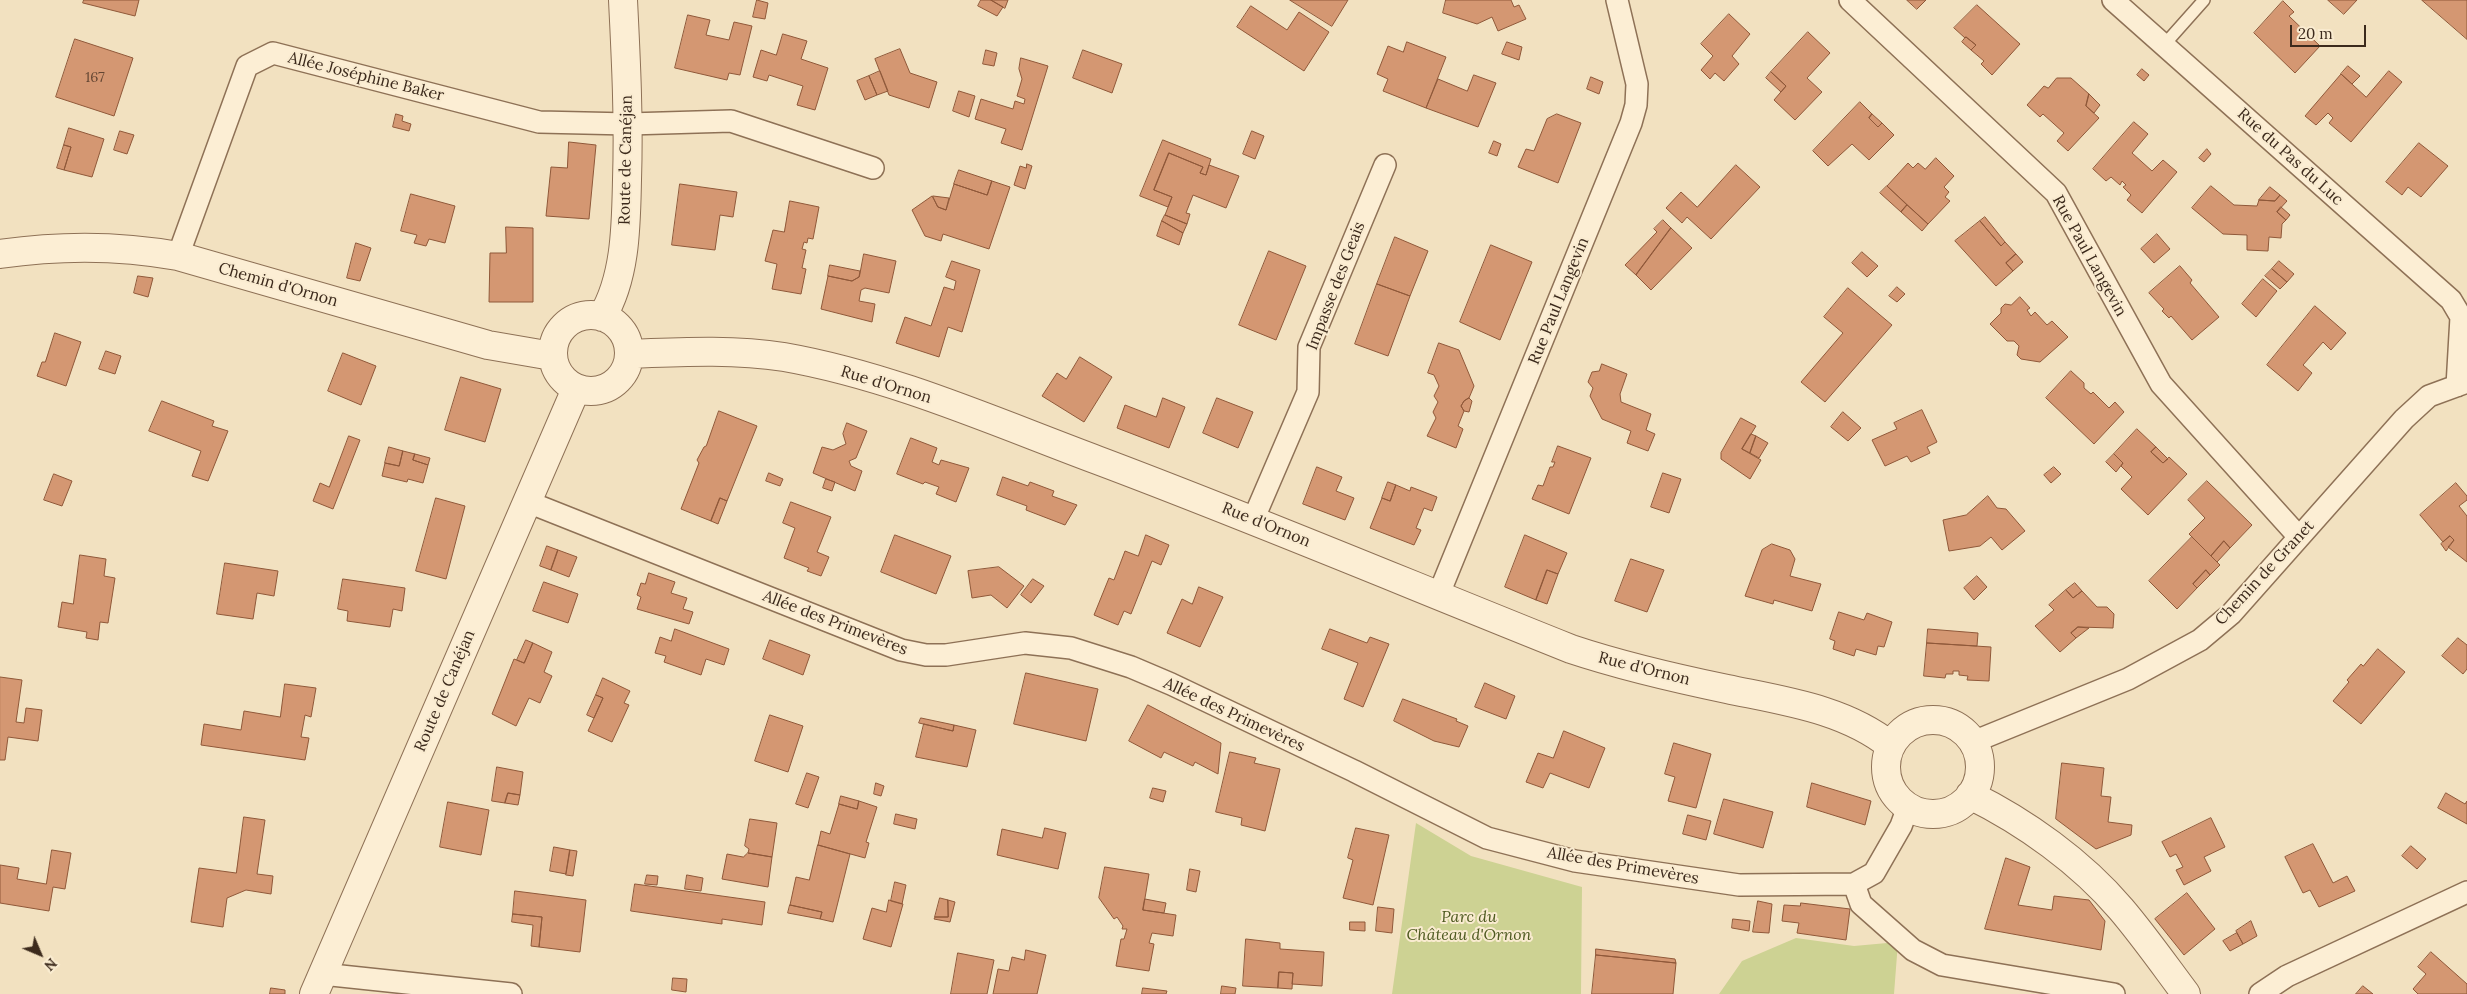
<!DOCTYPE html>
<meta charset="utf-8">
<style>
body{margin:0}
#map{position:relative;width:2467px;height:994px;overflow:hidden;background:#f2e1c0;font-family:Lora,serif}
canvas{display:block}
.north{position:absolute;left:15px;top:929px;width:50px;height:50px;-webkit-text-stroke:4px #f9ebd0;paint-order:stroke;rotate:135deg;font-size:14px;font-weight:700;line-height:20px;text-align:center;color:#3c2a1c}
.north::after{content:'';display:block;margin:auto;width:18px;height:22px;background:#3c2a1c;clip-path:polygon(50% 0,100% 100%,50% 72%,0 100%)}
.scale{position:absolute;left:2290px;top:25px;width:76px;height:22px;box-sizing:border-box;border:2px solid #3c2a1c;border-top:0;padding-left:6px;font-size:15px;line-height:18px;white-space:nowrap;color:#3c2a1c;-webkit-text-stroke:4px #f9ebd0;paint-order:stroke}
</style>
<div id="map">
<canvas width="2467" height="994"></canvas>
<div class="north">N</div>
<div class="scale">20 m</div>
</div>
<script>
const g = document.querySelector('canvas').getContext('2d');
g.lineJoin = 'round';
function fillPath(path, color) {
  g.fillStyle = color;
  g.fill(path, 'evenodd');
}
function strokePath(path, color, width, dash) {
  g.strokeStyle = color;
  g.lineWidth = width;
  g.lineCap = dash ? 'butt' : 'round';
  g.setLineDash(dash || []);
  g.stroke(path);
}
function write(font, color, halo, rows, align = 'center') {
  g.font = font + ' Lora,serif';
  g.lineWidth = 4;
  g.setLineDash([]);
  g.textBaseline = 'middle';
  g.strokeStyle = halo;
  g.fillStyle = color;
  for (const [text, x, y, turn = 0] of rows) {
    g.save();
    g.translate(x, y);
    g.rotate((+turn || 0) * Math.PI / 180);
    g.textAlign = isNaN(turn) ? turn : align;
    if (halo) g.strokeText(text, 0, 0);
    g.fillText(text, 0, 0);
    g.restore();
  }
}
fillPath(new Path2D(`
 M1416,823L1471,856L1582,887L1581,994H1392Z
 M1796,938L1854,946L1898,942L1894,994H1719L1742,961Z`), '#cdd293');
const building = new Path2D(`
 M84,0H139L135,16L83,3Z
 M757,0L768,3L765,19L753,17Z
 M981,0H991L1003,7L997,16L978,6Z
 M991,0H1008L1005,8Z
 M1290,0H1348L1332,26Z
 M1446,0H1511L1514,7L1519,5L1526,19L1498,31L1492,17L1477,24L1443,13Z
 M1907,0H1926L1917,9Z
 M2328,0H2357L2344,14Z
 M2422,0H2467V39Z
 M2283,1L2294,12L2289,16L2320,46L2295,73L2254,33Z
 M1977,5L2020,44L1992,75L1981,64L1984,61L1971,50L1976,45L1966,37L1965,38L1954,28Z
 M1251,6L1287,30L1299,12L1329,32L1304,71L1237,27Z
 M1729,14L1750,34L1732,56L1739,64L1724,81L1715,73L1710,79L1701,70L1713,56L1701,44Z
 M688,15L710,20L706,35L729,40L734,22L752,26L740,75L729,73L727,80L675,68Z
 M1808,32L1830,53L1807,78L1822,92L1795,120L1774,100L1786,86L1771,72Z
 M783,34L807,41L801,59L828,68L815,110L797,105L803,86L769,75L767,81L753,77L761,50L776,55Z
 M1966,37L1976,45L1971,50L1962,42Z
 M75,39L133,58L114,116L56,97Z
 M1407,42L1446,57L1426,108L1383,91L1388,79L1377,74L1388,46L1403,52Z
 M1507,42L1522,47L1519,60L1502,54Z
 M900,49L910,73L937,82L929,108L889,95L875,59Z
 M986,50L997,53L994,66L983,64Z
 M1083,50L1122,64L1112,93L1073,78Z
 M1021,58L1048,66L1022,150L1001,143L1006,129L975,119L981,99L1013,109L1015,101L1024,104L1025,99L1017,96L1022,79L1019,69Z
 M2348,66L2360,76L2352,84L2341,74Z
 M2142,69L2149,75L2144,81L2137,75Z
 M880,71L888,91L877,95L869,76Z
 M2389,71L2402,82L2351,142L2329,123L2333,118L2328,113L2316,125L2305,116L2341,74L2366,97Z
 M1771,72L1786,86L1781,92L1766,78Z
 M1474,75L1496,83L1478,127L1426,108L1438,79L1467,91Z
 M869,76L877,95L865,100L857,81Z
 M1591,77L1603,82L1599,94L1587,89Z
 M2057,78H2071L2089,94L2086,106L2099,118L2068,151L2057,141L2064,133L2043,114L2040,117L2027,105L2044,86L2048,88Z
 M959,91L975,96L969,117L953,111Z
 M2089,94L2100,105L2094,113L2086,106Z
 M1860,102L1872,114L1869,118L1878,127L1882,123L1894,135L1869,160L1852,144L1828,166L1813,151Z
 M396,114L403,116L402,121L411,124L409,131L393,127Z
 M1557,114L1581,123L1558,183L1518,167L1526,149L1534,151L1547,119Z
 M1872,114L1882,123L1878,127L1869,118Z
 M2134,122L2148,134L2132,153L2152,171L2163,160L2177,172L2142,213L2127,200L2131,195L2123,187L2126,185L2122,181L2120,185L2111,177L2106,181L2093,169Z
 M69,128L104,139L92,177L64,170L71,147L64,145Z
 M120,131L134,135L127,154L114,150Z
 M1252,131L1264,136L1255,159L1243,154Z
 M1163,140L1211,159L1206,175L1200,173L1203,167L1169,153L1154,190L1172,197L1168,207L1140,196Z
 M1494,141L1501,144L1497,156L1489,153Z
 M569,142L596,145L589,219L546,216L551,167L567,168Z
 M2419,143L2448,166L2421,197L2408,187L2402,195L2386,182Z
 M64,145L71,147L64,170L57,168Z
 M2207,149L2211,154L2204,162L2199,158Z
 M1169,153L1203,167L1200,173L1206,175L1209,165L1239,176L1226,208L1193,195L1186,213L1190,214L1187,224L1165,215L1172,197L1154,190Z
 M1936,158L1954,176L1944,187L1949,192L1945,197L1950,201L1928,224L1887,186L1908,163L1913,168L1918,163L1925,169Z
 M1027,164L1032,166L1025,189L1014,185L1020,166L1026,168Z
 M1736,165L1760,187L1711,239L1687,217L1682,223L1666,208L1681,192L1697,207Z
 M959,170L992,181L987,195L954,184Z
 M992,181L1010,187L989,249L943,234L941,241L925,236L912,210L932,196L938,207L946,210L954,184L987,195Z
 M680,184L737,192L733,217L720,215L715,250L672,245Z
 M1887,186L1907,205L1901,212L1880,193Z
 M2211,186L2234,205L2257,206L2259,200L2275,201L2280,195L2287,201L2277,212L2286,220L2282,224L2281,238L2269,237L2268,251L2247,250V235L2223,234L2192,208Z
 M2270,187L2280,195L2275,201L2259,200Z
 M411,194L455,206L445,243L429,239L426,246L414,243L417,235L401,231Z
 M933,196L949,198L946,210L938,207Z
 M790,201L819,207L813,239L808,238L807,243L804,242L802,249L806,250L802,268L806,269L801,294L772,289L777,264L765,261L773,230L784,232Z
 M1907,205L1928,224L1922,231L1901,212Z
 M2281,207L2290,215L2286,220L2277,212Z
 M1165,215L1187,224L1183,233L1162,221Z
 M1985,217L2005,242L2001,246L1980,221Z
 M1663,220L1671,228L1636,275L1625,265L1657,232L1654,229Z
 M1162,221L1183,233L1179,245L1157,236Z
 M1980,221L2001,246L2005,242L2016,254L2006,263L2013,271L1996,286L1955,241Z
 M506,227L533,228V302H489L490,253H506Z
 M1671,228L1692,248L1651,290L1636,275Z
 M2157,234L2170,249L2154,263L2141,249Z
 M1395,237L1428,251L1410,296L1377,284Z
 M356,243L371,248L360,281L347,278Z
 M1491,245L1532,262L1500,340L1460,322Z
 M1269,251L1306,266L1276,340L1239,325Z
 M1862,252L1878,266L1867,277L1852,263Z
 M864,254L896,261L889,293L865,288L861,290L859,301L875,304L872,322L821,309L828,276L852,281L859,277Z
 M2016,254L2023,262L2013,271L2006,263Z
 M952,261L980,270L962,332L948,327L939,357L896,343L905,317L931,326L944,287L954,290L956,281L946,277Z
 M2279,261L2294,274L2287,282L2272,269Z
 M830,265L860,271L859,277L852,281L828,276Z
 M2180,266L2192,280L2190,283L2219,317L2192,340L2171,316L2169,318L2162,311L2164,309L2149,293Z
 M2272,269L2287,282L2280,289L2265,276Z
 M138,276L153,278L148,297L134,293Z
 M2263,279L2277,291L2256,317L2242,304Z
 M1377,284L1410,296L1388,356L1355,344Z
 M1897,287L1905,294L1897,302L1889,296Z
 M1848,288L1892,325L1825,402L1801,382L1843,333L1824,317Z
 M2020,297L2030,308L2027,310L2031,316L2035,312L2047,325L2052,321L2068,337L2040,362L2021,359L2017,355L2019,346L2014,341H2007L1990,324L2001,313V308L2005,304L2011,305Z
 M2315,306L2346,333L2331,350L2323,342L2303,365L2312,373L2298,391L2267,365Z
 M55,333L81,342L66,386L37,376L42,362H45Z
 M1439,343L1459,350L1474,386L1469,398L1464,401L1461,406L1464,411L1458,426L1463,429L1456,448L1427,436L1436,418L1433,412L1438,402L1434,396L1439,386L1434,375L1428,373Z
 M106,351L121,356L115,374L99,369Z
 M343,353L376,366L361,405L328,391Z
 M1080,357L1112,377L1084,422L1042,396L1057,373L1066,379Z
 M1602,364L1627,374L1620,394L1621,402L1651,414L1646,430L1655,434L1648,451L1627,443L1631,431L1602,419L1590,396L1593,388L1588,382L1592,372L1599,371Z
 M2071,371L2084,383V388L2091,394L2093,392L2109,408L2115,402L2124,412L2094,444L2046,398Z
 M461,377L501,389L485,442L445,430Z
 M1163,398L1185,407L1169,448L1117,428L1125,405L1156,417Z
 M1217,398L1253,412L1238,448L1203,433Z
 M1469,398L1472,401L1469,412L1464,411L1461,406L1464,401Z
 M162,401L214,421L212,426L228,431L208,481L192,476L201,451L149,431Z
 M1922,410L1937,442L1927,447L1930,453L1911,462L1907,456L1885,466L1872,440L1897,429L1894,423Z
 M719,411L757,426L727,501L720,498L711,521L681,509L699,463L697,460L704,447L706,446Z
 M1843,412L1861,428L1848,441L1831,427Z
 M1741,418L1756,426L1742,449L1761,460L1750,479L1721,459V453Z
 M847,423L867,431L856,458L849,461L851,466L862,471L855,491L813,473L822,447L833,450L846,444L843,434Z
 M2137,429L2156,447L2151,452L2163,463L2169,457L2187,474L2148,515L2121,489L2132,477L2121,466L2123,463L2114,454Z
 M1751,434L1756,436L1750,453L1742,449Z
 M349,436L360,440L333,509L313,501L320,483L329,487Z
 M1756,436L1768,443L1759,458L1750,453Z
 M911,438L937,448L932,462L939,465L941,460L969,468L956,502L936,494L939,487L925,482L923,484L897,474Z
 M1558,446L1591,458L1569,514L1532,499L1538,485L1543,486L1550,467H1553L1555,462H1552Z
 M389,447L403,451L399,466L385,463Z
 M2156,447L2168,459L2163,463L2151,452Z
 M403,451L415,454L413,460L428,465L423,483L408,479L407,482L382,476L385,463L399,466Z
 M415,454L430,458L428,465L413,460Z
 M2114,454L2123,463L2116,472L2106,462Z
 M1317,467L1342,477L1336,491L1354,498L1345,520L1303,504Z
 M2054,467L2061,474L2051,483L2044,475Z
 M769,473L783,479L780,486L766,481Z
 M1663,473L1681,479L1669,513L1651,507Z
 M54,474L72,481L62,506L44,500Z
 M1003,477L1028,486L1030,482L1054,491L1052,496L1077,505L1065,525L1026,510L1027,506L997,495Z
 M826,479L835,482L832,491L823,488Z
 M2207,481L2252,525L2230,548L2224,541L2211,556L2189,534L2205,518L2188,500Z
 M1388,482L1396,485L1390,501L1382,498Z
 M2456,483L2467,496V500L2459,506L2467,516V562L2448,547L2454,540L2450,536L2443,542L2420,515Z
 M1396,485L1410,491L1411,487L1437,497L1432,511L1424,508L1416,528L1421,530L1414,545L1370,528L1382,498L1390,501Z
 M1988,496L1997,508L2006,509L2025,531L2002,550L1991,537L1980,546L1949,551L1943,520L1966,515Z
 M436,498L465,506L446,579L416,571Z
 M720,498L727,501L718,524L711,521Z
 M791,502L831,517L817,552L829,557L821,576L807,571L809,568L784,558L795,528L783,523Z
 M895,535L951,556L936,594L881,572Z
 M1146,535L1169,545L1161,565L1152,561L1131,614L1124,611L1118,625L1094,615L1109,578L1114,580L1125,551L1138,556Z
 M1525,535L1567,553L1558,574L1547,570L1536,600L1505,587Z
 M2450,536L2454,540L2446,551L2441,544Z
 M2192,537L2220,565L2210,575L2206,570L2193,584L2197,588L2177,609L2149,581Z
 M2224,541L2230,548L2217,562L2211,556Z
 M1772,544L1790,550L1795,559L1790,576L1821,584L1812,611L1774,600L1773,604L1745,596L1762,550Z
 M547,546L558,550L551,570L540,566Z
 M558,550L577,557L569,577L551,570Z
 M80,555L106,559L104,576L115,578L108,623L100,622L98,640L86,638L87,632L58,627L62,602L73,604Z
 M1631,559L1664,570L1647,612L1615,601Z
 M225,563L278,571L274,596L257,593L253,619L217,614Z
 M999,567L1024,586L1007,608L991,595L972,598L968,571Z
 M1547,570L1558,574L1547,604L1536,600Z
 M2206,570L2210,575L2197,588L2193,584Z
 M649,573L675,582L671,593L687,598L683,609L693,612L689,624L637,609L641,597L637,595L641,583L645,584Z
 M1977,576L1987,587L1974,600L1964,588Z
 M343,579L405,588L402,611L393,609L390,627L347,621L348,611L338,609Z
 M1033,579L1044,586L1031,603L1021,595Z
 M544,582L578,594L568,623L533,611Z
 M2075,583L2082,591L2073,598L2066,590Z
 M1199,587L1223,597L1200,647L1167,633L1182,599L1192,604Z
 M2066,590L2073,598L2082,591L2097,607H2107L2114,614L2113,628L2078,627L2071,633L2076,638L2060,652L2035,626L2054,610L2049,605Z
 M1839,612L1864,620L1867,613L1892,622L1884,647L1878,646L1876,655L1856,649L1854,656L1833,649L1835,641L1830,639Z
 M2078,627L2089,628L2076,638L2071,633Z
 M675,629L729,649L724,665L706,659L701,675L664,662L666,656L655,653L660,637L671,641Z
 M1330,629L1367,643L1370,637L1389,644L1363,707L1344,699L1358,663L1322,649Z
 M1928,629L1978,633L1977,646L1927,643Z
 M2458,638L2467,645V669L2463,674L2442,656Z
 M526,640L533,643L524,663L517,660Z
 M770,640L810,655L803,675L763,659Z
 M533,643L552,652L544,672L552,676L540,703L529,698L516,726L492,714L514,659L524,663Z
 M1927,643L1991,647L1989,681L1967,680L1968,676L1959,675V671H1953V674H1946L1945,678L1924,676Z
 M2378,649L2405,672L2361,724L2333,701L2349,682L2347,680L2361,664L2363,666Z
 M1026,673L1098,689L1086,741L1014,724Z
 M0,677L22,680L16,722L24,723L26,708L42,710L38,741L8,737L5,760H0Z
 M603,678L630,691L624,703L629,705L612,742L588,731L603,698L596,695Z
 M1485,683L1515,696L1506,719L1475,707Z
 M285,684L316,688L311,717L305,715L301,737L309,738L305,760L201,745L204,724L241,730L244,711L280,717Z
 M596,695L603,698L594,718L587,715Z
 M1403,699L1457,719L1456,721L1468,726L1459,747L1434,741L1394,721Z
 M1148,705L1221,743L1218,774L1195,762L1193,766L1164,752L1161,758L1129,741Z
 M770,715L803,726L788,772L755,761Z
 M921,718L954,725L953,731L919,723Z
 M924,724L953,731L954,725L976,730L967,767L916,757Z
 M1564,731L1605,748L1589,788L1550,773L1543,788L1526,782L1538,753L1553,758Z
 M1674,743L1711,754L1696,808L1668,801L1675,777L1665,774Z
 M1230,752L1256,758L1254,763L1280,769L1265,831L1241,825L1242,818L1216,812Z
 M2062,763L2104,768L2101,796L2111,797L2108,822L2132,825L2131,835L2096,849L2056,819Z
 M497,767L523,772L520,795L508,793L505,803L492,801Z
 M807,773L819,777L808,808L796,804Z
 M876,783L884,786L881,796L874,794Z
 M1812,783L1871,801L1865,825L1807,807Z
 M1153,788L1166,791L1163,802L1150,798Z
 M508,793L520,795L518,805L505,803Z
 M2446,793L2465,804L2467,801V824L2438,808Z
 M841,796L859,801L857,809L839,804Z
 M1724,799L1773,812L1763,848L1714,834Z
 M859,801L877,807L866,842L869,843L865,858L818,845L821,831L830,834L839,804L857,809Z
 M448,802L489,810L481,855L440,847Z
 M896,814L917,819L915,829L894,824Z
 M1688,815L1711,821L1706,840L1683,834Z
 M244,817L265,820L257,874L273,876L271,894L246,890L227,898L223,927L191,922L199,868L236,873Z
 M2211,818L2225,847L2204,857L2211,871L2184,885L2176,870L2183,867L2176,854L2170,857L2162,842Z
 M750,819L777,823L772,857L748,853L749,849L745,846Z
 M1045,828L1066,833L1058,869L997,855L1002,829L1042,838Z
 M1356,828L1389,835L1373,905L1343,898L1353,860L1348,858Z
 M2313,844L2333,883L2347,876L2355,891L2319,907L2310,890L2303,893L2285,857Z
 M818,845L850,854L833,922L820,919L822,912L790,905L796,877L809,880Z
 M2411,846L2426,859L2417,869L2402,856Z
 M554,847L570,850L566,874L550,871Z
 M52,850L71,853L65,889L53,887L49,911L0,903V865L19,868L17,879L46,884Z
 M570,850L577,851L573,876L566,875Z
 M748,853L772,857L768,887L722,879L727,854L743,857Z
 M2006,858L2030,867L2018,905L2052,910L2054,896L2089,900L2105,921L2101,950L1985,929Z
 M1105,867L1149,874L1143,910L1176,915L1173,936L1152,933L1149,943L1154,944L1149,971L1116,966L1121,939H1124L1127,929H1122L1123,926L1117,917L1114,919L1099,898Z
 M1190,869L1200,871L1196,892L1187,890Z
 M647,875L658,876L657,885L645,884Z
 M687,875L703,878L701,891L685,889Z
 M895,882L906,885L902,904L891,901Z
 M635,884L765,902L762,925L722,919V924L631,911Z
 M515,891L586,900L580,952L539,947L542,917L513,914Z
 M2187,893L2215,929L2184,955L2155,919Z
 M940,898L948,900V917H935Z
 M1145,899L1166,903L1164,913L1143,910Z
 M889,900L903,904L891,947L863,939L872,908L886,912Z
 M948,900L955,902L950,922L934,919L935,917H948Z
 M1758,901L1772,904L1769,933L1753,932Z
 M1801,903L1850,909L1846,940L1797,933L1799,923L1782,921L1784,905L1800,906Z
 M790,905L822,912L820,919L788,913Z
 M1378,907L1394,909L1392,933L1376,931Z
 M513,914L542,917L539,947L531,946L533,925L512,922Z
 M1733,919L1750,921L1749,931L1732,928Z
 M2251,921L2257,936L2243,944L2236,931Z
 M1350,922H1365V931L1350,930Z
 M2237,933L2243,944L2230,951L2223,941Z
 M1246,939L1280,943V949L1324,952L1322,986L1292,984L1293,973L1279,972L1278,988L1243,986Z
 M1596,949L1675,959L1676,963L1596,955Z
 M1026,950L1046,955L1037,994H993L998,969L1009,971L1012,957L1024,960Z
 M2431,952L2467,984V994H2418L2413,989L2426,974L2418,967Z
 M958,953L994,960L987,994H951Z
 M1596,955L1676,963L1673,994H1592Z
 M1279,972L1293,973L1292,989L1278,988Z
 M673,978L687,979L686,992L672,990Z
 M1222,986L1236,988L1235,994H1221Z
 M2363,986L2373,994H2356Z
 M271,988L285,990V994H270Z
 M1143,988L1167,991L1166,994H1142Z`);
fillPath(building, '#d49772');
strokePath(building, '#8f5839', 1);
const service = new Path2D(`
 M2164,45L2204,0`);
const minor = new Path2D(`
 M1850,0L2056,193L2161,384L2299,537
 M2113,0L2451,300L2461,317L2467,322
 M178,256L247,66L273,53L539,122L629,124L731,121L873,168
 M2457,386L2461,317
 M528,502L901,650L926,655H946L1025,643L1071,648L1131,667L1171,684L1354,771L1487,838L1575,861L1739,885L1854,884L1874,873L1901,826L1908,807
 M1253,520L1308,392L1309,347L1385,165
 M1438,596L1631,123L1636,105L1637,84L1617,0
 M1973,742L2128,679L2200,640L2231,614L2404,419L2429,396L2467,382
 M1854,884L1861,904L1913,950L1942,965L2114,994
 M322,974L511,994
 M2260,994L2287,976L2467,892`);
const tertiary = new Path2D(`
 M0,254C61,245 118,245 178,256L488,345L552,356
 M553 353a38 38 0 1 1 76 0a38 38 0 1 1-76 0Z
 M602,317C626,277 626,225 627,180C629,120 626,60 623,0
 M629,354C680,352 733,349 784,357C892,376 995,422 1097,460C1257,520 1413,586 1571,649C1622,666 1674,678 1727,689C1784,701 1845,709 1891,746
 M1886 767a47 47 0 1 1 94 0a47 47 0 1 1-94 0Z
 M1970,795C2025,822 2081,862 2121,909C2144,936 2165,966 2186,994
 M314,994L576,389`);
strokePath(service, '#8e7156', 14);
strokePath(minor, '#8e7156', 24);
strokePath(tertiary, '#8e7156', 30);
strokePath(service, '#fceed4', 11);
strokePath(minor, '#fceed4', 21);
strokePath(tertiary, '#fceed4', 28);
write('14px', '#624532', null, [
 ["167",95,78]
]);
write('16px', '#3c2a1c', '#f9ebd0', [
 ["Allée Joséphine Baker",366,77,14],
 ["Rue du Pas du Luc",2290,157,42],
 ["Route de Canéjan",626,160,-89],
 ["Rue Paul Langevin",2089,256,61],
 ["Chemin d'Ornon",278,285,16],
 ["Impasse des Geais",1336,286,-69],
 ["Rue Paul Langevin",1559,301,-68],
 ["Rue d'Ornon",886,385,17],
 ["Rue d'Ornon",1266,525,22],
 ["Chemin de Granet",2265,573,-47],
 ["Allée des Primevères",835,623,21],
 ["Rue d'Ornon",1644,669,14],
 ["Route de Canéjan",445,691,-67],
 ["Allée des Primevères",1234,715,25],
 ["Allée des Primevères",1623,866,10]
]);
write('italic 16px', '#4e5a20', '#f9ebd0', [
 ["Parc du",1469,917],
 ["Château d'Ornon",1469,935]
]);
</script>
